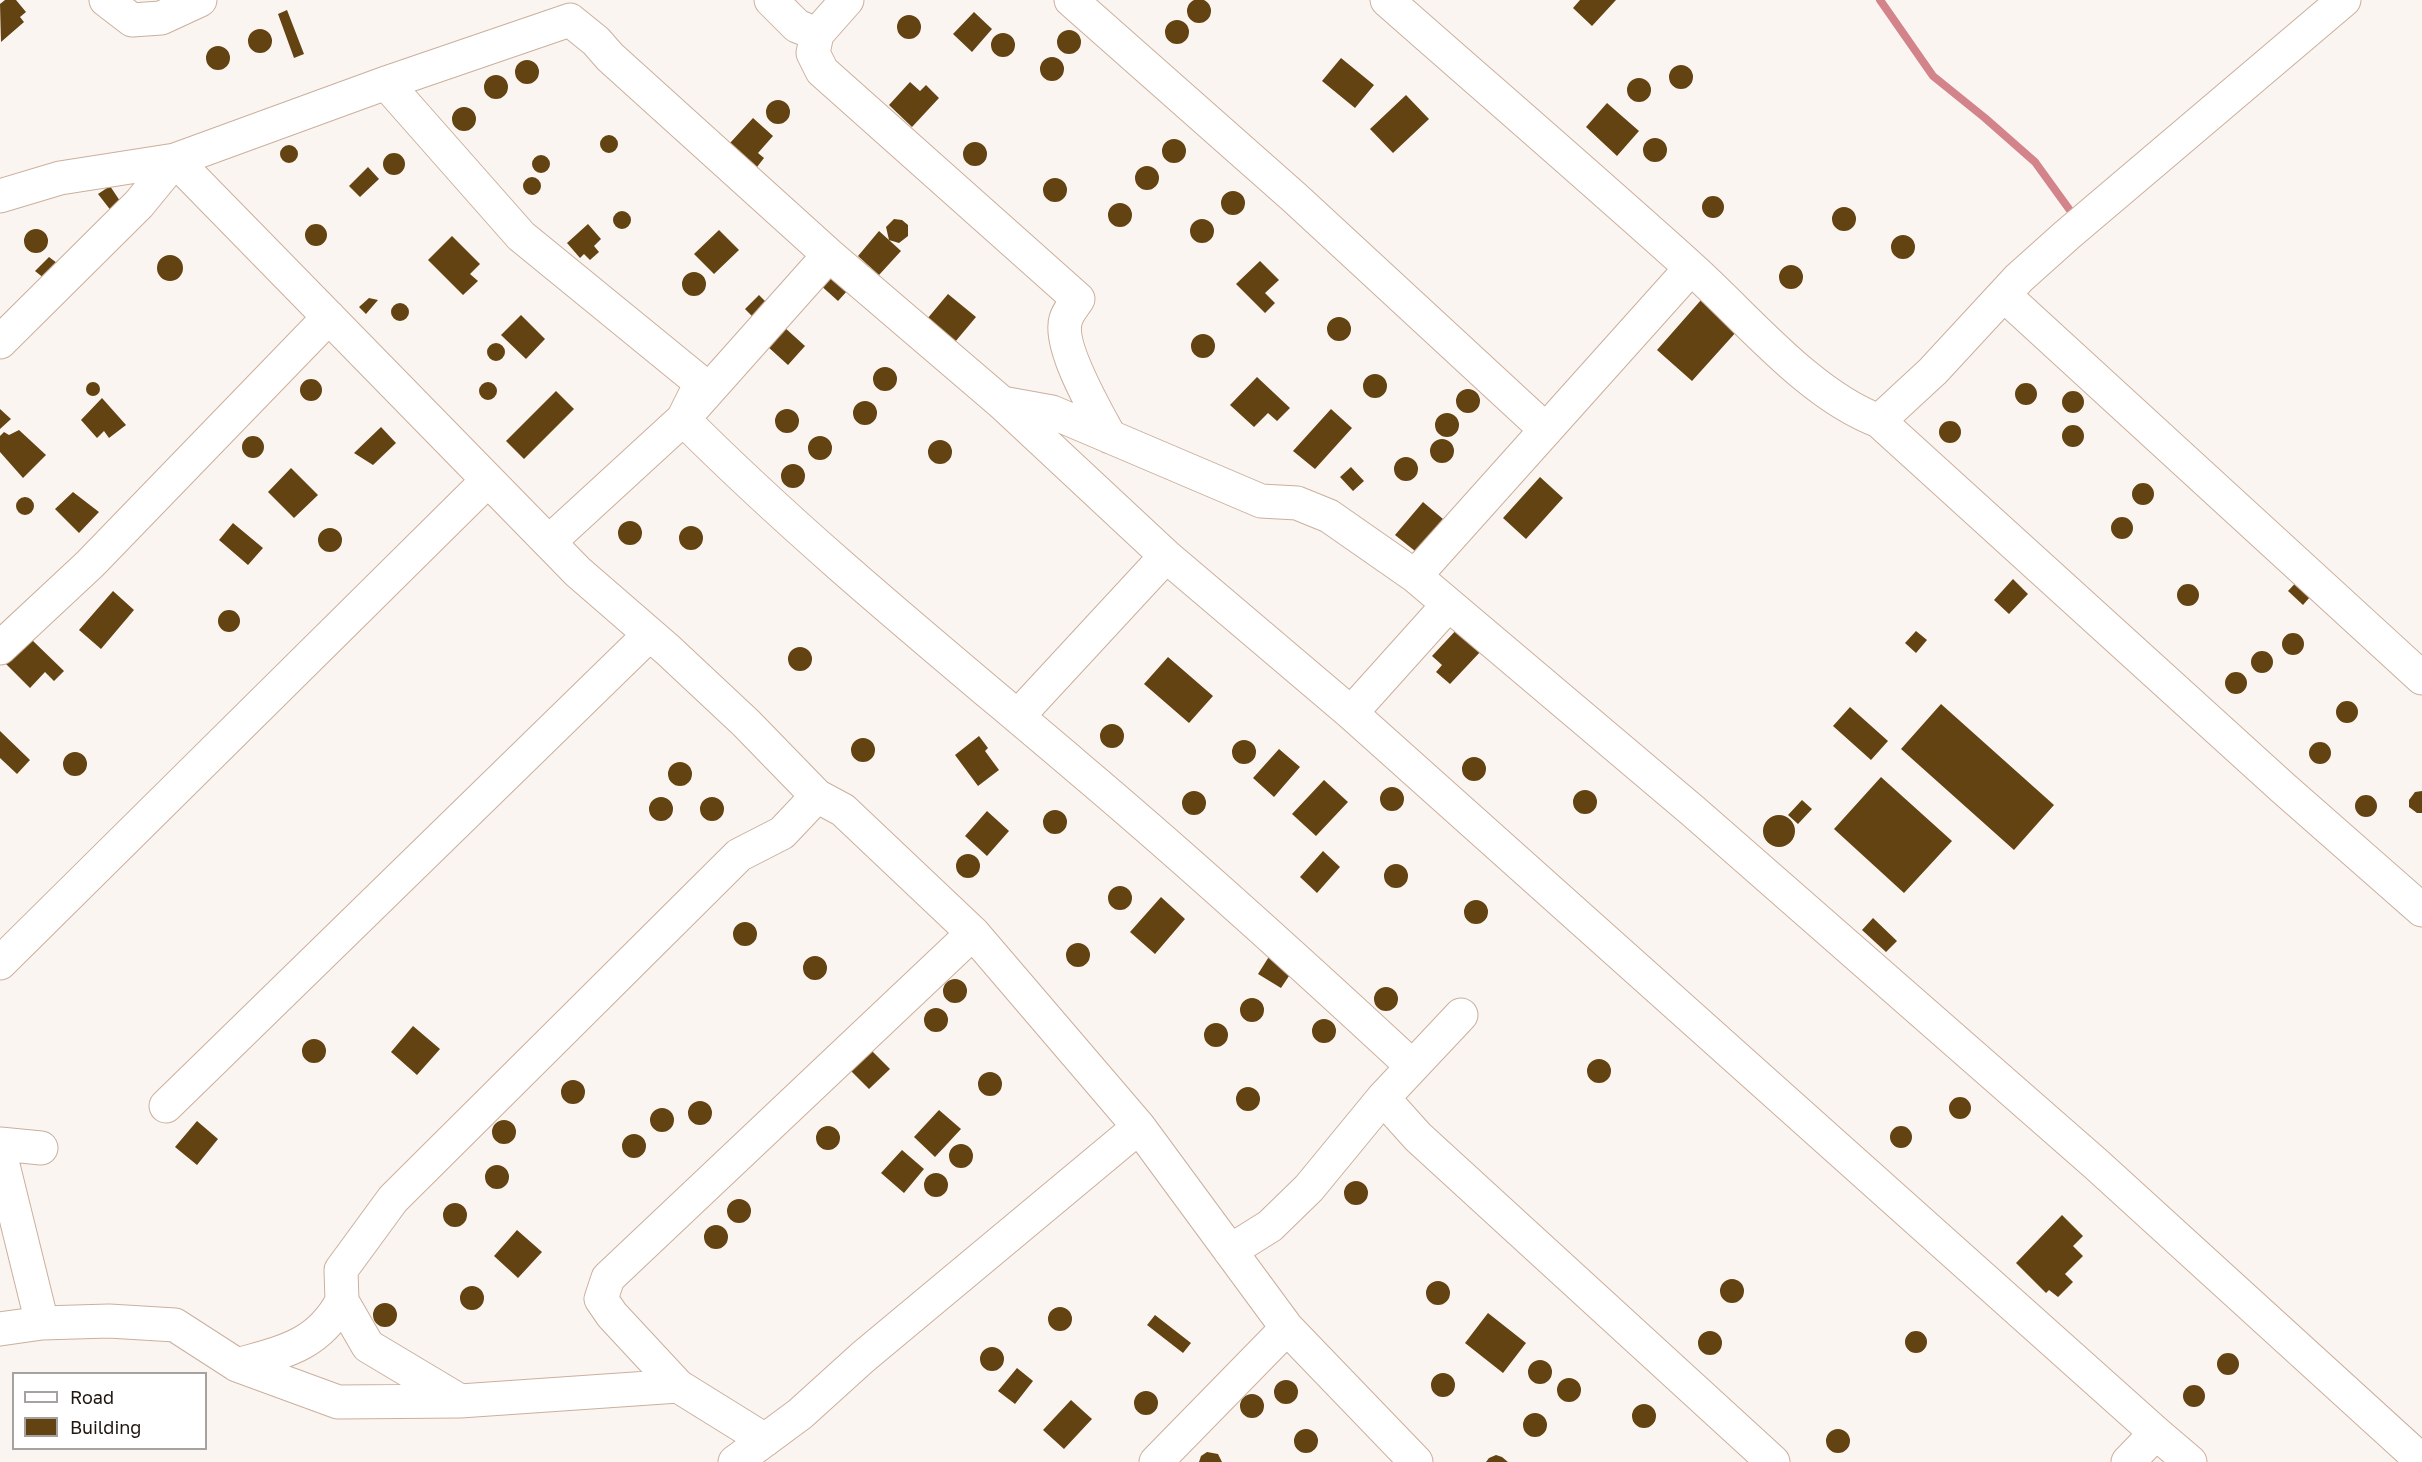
<!DOCTYPE html>
<style>
body{margin:0}
#map{position:relative;width:2422px;height:1462px;overflow:hidden;background:#fbf5f1;font-family:"Golos Text",sans-serif}
canvas{display:block}
.legend{position:absolute;left:12px;top:1372px;width:195px;height:78px;box-sizing:border-box;background:#fff;border:2px solid #a6a29f;margin:0;padding:8px 10px;list-style:none;font-size:18px;color:#201610}
.legend li{display:flex;align-items:center;gap:12px;height:30px}
.legend b{width:30px;border:2px solid #a6a29f}
</style>
<div id="map">
<canvas width="2422" height="1462"></canvas>
<ul class="legend">
<li><b style="height:8px;background:#fff"></b>Road</li>
<li><b style="height:16px;background:#634311"></b>Building</li>
</ul>
</div>
<script>
const g = document.querySelector('canvas').getContext('2d');
g.lineJoin = 'round';
function strokePath(path, color, width, dash) {
  g.strokeStyle = color;
  g.lineWidth = width;
  g.lineCap = dash ? 'butt' : 'round';
  g.setLineDash(dash || []);
  g.stroke(path);
}
function fillPath(path, color) {
  g.fillStyle = color;
  g.fill(path, 'evenodd');
}
strokePath(new Path2D(`
 M1880,0L1933,76L1985,118L2035,162L2069,209`), '#d2848a', 8);
fillPath(new Path2D(`
 M1187 11a12 12 0 1 1 24 0a12 12 0 1 1-24 0Z
 M5,0H16L26,12L20,17L24,22L1,42L0,4Z
 M1580,0H1616L1592,26L1573,8Z
 M287,10L304,54L294,58L278,14Z
 M974,12L992,29L972,52L953,34Z
 M897 27a12 12 0 1 1 24 0a12 12 0 1 1-24 0Z
 M1165 32a12 12 0 1 1 24 0a12 12 0 1 1-24 0Z
 M248 41a12 12 0 1 1 24 0a12 12 0 1 1-24 0Z
 M1057 42a12 12 0 1 1 24 0a12 12 0 1 1-24 0Z
 M991 45a12 12 0 1 1 24 0a12 12 0 1 1-24 0Z
 M206 58a12 12 0 1 1 24 0a12 12 0 1 1-24 0Z
 M1040 69a12 12 0 1 1 24 0a12 12 0 1 1-24 0Z
 M1341,58L1374,85L1355,108L1322,81Z
 M515 72a12 12 0 1 1 24 0a12 12 0 1 1-24 0Z
 M1669 77a12 12 0 1 1 24 0a12 12 0 1 1-24 0Z
 M484 87a12 12 0 1 1 24 0a12 12 0 1 1-24 0Z
 M1627 90a12 12 0 1 1 24 0a12 12 0 1 1-24 0Z
 M910,82L920,91L926,85L939,98L912,127L889,105Z
 M1406,95L1429,119L1393,153L1370,129Z
 M766 112a12 12 0 1 1 24 0a12 12 0 1 1-24 0Z
 M1607,103L1639,131L1617,156L1586,127Z
 M452 119a12 12 0 1 1 24 0a12 12 0 1 1-24 0Z
 M753,118L773,136L758,153L764,158L757,167L730,143Z
 M600 144a9 9 0 1 1 18 0a9 9 0 1 1-18 0Z
 M1643 150a12 12 0 1 1 24 0a12 12 0 1 1-24 0Z
 M1162 151a12 12 0 1 1 24 0a12 12 0 1 1-24 0Z
 M963 154a12 12 0 1 1 24 0a12 12 0 1 1-24 0Z
 M280 154a9 9 0 1 1 18 0a9 9 0 1 1-18 0Z
 M383 164a11 11 0 1 1 22 0a11 11 0 1 1-22 0Z
 M532 164a9 9 0 1 1 18 0a9 9 0 1 1-18 0Z
 M1135 178a12 12 0 1 1 24 0a12 12 0 1 1-24 0Z
 M368,167L379,179L360,197L349,186Z
 M523 186a9 9 0 1 1 18 0a9 9 0 1 1-18 0Z
 M1043 190a12 12 0 1 1 24 0a12 12 0 1 1-24 0Z
 M110,186L124,207L112,212L98,194Z
 M1221 203a12 12 0 1 1 24 0a12 12 0 1 1-24 0Z
 M1702 207a11 11 0 1 1 22 0a11 11 0 1 1-22 0Z
 M1108 215a12 12 0 1 1 24 0a12 12 0 1 1-24 0Z
 M1832 219a12 12 0 1 1 24 0a12 12 0 1 1-24 0Z
 M613 220a9 9 0 1 1 18 0a9 9 0 1 1-18 0Z
 M894,219L902,220L908,225V236L899,243L889,240L901,251L879,275L858,256L879,231L889,240L886,227Z
 M1190 231a12 12 0 1 1 24 0a12 12 0 1 1-24 0Z
 M305 235a11 11 0 1 1 22 0a11 11 0 1 1-22 0Z
 M588,224L601,239L594,246L599,252L590,260L584,254L580,258L567,243Z
 M24 241a12 12 0 1 1 24 0a12 12 0 1 1-24 0Z
 M719,230L739,250L714,274L694,254Z
 M1891 247a12 12 0 1 1 24 0a12 12 0 1 1-24 0Z
 M452,236L480,264L470,274L478,281L463,295L428,260Z
 M157 268a13 13 0 1 1 26 0a13 13 0 1 1-26 0Z
 M49,257L61,266L45,279L35,271Z
 M1260,261L1279,280L1265,293L1275,303L1265,313L1236,284Z
 M1779 277a12 12 0 1 1 24 0a12 12 0 1 1-24 0Z
 M828,272L848,290L838,301L818,283Z
 M682 284a12 12 0 1 1 24 0a12 12 0 1 1-24 0Z
 M948,294L976,317L955,342L927,319Z
 M759,295L770,306L756,320L745,309Z
 M369,298L378,300L366,314L359,307Z
 M1701,300L1737,331L1692,381L1657,350Z
 M391 312a9 9 0 1 1 18 0a9 9 0 1 1-18 0Z
 M521,315L545,339L526,359L501,335Z
 M1327 329a12 12 0 1 1 24 0a12 12 0 1 1-24 0Z
 M784,327L805,346L788,365L767,346Z
 M1191 346a12 12 0 1 1 24 0a12 12 0 1 1-24 0Z
 M487 352a9 9 0 1 1 18 0a9 9 0 1 1-18 0Z
 M873 379a12 12 0 1 1 24 0a12 12 0 1 1-24 0Z
 M1363 386a12 12 0 1 1 24 0a12 12 0 1 1-24 0Z
 M1257,377L1290,408L1277,421L1268,413L1254,427L1230,405Z
 M300 390a11 11 0 1 1 22 0a11 11 0 1 1-22 0Z
 M479 391a9 9 0 1 1 18 0a9 9 0 1 1-18 0Z
 M86 389a7 7 0 1 1 14 0a7 7 0 1 1-14 0Z
 M2015 394a11 11 0 1 1 22 0a11 11 0 1 1-22 0Z
 M1456 401a12 12 0 1 1 24 0a12 12 0 1 1-24 0Z
 M2062 402a11 11 0 1 1 22 0a11 11 0 1 1-22 0Z
 M556,391L574,409L524,459L506,441Z
 M102,398L126,425L109,438L104,431L97,438L81,420Z
 M853 413a12 12 0 1 1 24 0a12 12 0 1 1-24 0Z
 M0,409L11,419L0,429Z
 M1331,409L1352,428L1315,469L1293,451Z
 M775 421a12 12 0 1 1 24 0a12 12 0 1 1-24 0Z
 M1435 425a12 12 0 1 1 24 0a12 12 0 1 1-24 0Z
 M1939 432a11 11 0 1 1 22 0a11 11 0 1 1-22 0Z
 M2062 436a11 11 0 1 1 22 0a11 11 0 1 1-22 0Z
 M381,427L396,443L373,465L354,453Z
 M19,430L46,455L23,478L0,452V436L4,432L9,435Z
 M242 447a11 11 0 1 1 22 0a11 11 0 1 1-22 0Z
 M808 448a12 12 0 1 1 24 0a12 12 0 1 1-24 0Z
 M1430 451a12 12 0 1 1 24 0a12 12 0 1 1-24 0Z
 M928 452a12 12 0 1 1 24 0a12 12 0 1 1-24 0Z
 M1394 469a12 12 0 1 1 24 0a12 12 0 1 1-24 0Z
 M781 476a12 12 0 1 1 24 0a12 12 0 1 1-24 0Z
 M1351,467L1364,481L1353,491L1340,477Z
 M291,468L318,495L294,518L268,492Z
 M1540,477L1563,498L1526,539L1503,518Z
 M2132 494a11 11 0 1 1 22 0a11 11 0 1 1-22 0Z
 M73,492L99,512L79,533L55,509Z
 M16 506a9 9 0 1 1 18 0a9 9 0 1 1-18 0Z
 M1423,502L1443,519L1415,551L1395,535Z
 M2111 528a11 11 0 1 1 22 0a11 11 0 1 1-22 0Z
 M618 533a12 12 0 1 1 24 0a12 12 0 1 1-24 0Z
 M233,523L263,548L248,565L219,540Z
 M679 538a12 12 0 1 1 24 0a12 12 0 1 1-24 0Z
 M318 540a12 12 0 1 1 24 0a12 12 0 1 1-24 0Z
 M2302,576L2316,590L2303,605L2288,591Z
 M2013,579L2028,594L2009,614L1994,600Z
 M2177 595a11 11 0 1 1 22 0a11 11 0 1 1-22 0Z
 M113,591L134,610L101,649L79,630Z
 M218 621a11 11 0 1 1 22 0a11 11 0 1 1-22 0Z
 M1459,627L1482,650L1450,684L1436,672L1442,665L1432,656Z
 M1916,631L1927,640L1916,653L1905,643Z
 M2282 644a11 11 0 1 1 22 0a11 11 0 1 1-22 0Z
 M31,639L64,671L54,681L45,672L30,688L6,664Z
 M788 659a12 12 0 1 1 24 0a12 12 0 1 1-24 0Z
 M2251 662a11 11 0 1 1 22 0a11 11 0 1 1-22 0Z
 M1168,657L1213,696L1189,723L1144,684Z
 M2225 683a11 11 0 1 1 22 0a11 11 0 1 1-22 0Z
 M2336 712a11 11 0 1 1 22 0a11 11 0 1 1-22 0Z
 M1941,704L2054,805L2014,850L1901,749Z
 M1850,707L1888,741L1871,760L1833,726Z
 M1100 736a12 12 0 1 1 24 0a12 12 0 1 1-24 0Z
 M0,731L30,760L17,774L0,758Z
 M979,736L988,748L985,751L999,770L978,786L955,755Z
 M851 750a12 12 0 1 1 24 0a12 12 0 1 1-24 0Z
 M1232 752a12 12 0 1 1 24 0a12 12 0 1 1-24 0Z
 M2309 753a11 11 0 1 1 22 0a11 11 0 1 1-22 0Z
 M1279,749L1300,767L1274,797L1253,778Z
 M63 764a12 12 0 1 1 24 0a12 12 0 1 1-24 0Z
 M1462 769a12 12 0 1 1 24 0a12 12 0 1 1-24 0Z
 M668 774a12 12 0 1 1 24 0a12 12 0 1 1-24 0Z
 M1881,777L1952,841L1904,893L1834,829Z
 M1324,780L1348,802L1316,836L1292,814Z
 M1380 799a12 12 0 1 1 24 0a12 12 0 1 1-24 0Z
 M1573 802a12 12 0 1 1 24 0a12 12 0 1 1-24 0Z
 M2422,791V813H2417L2409,807V800L2415,792Z
 M1182 803a12 12 0 1 1 24 0a12 12 0 1 1-24 0Z
 M2355 806a11 11 0 1 1 22 0a11 11 0 1 1-22 0Z
 M700 809a12 12 0 1 1 24 0a12 12 0 1 1-24 0Z
 M649 809a12 12 0 1 1 24 0a12 12 0 1 1-24 0Z
 M1802,800L1812,809L1798,824L1788,815Z
 M1043 822a12 12 0 1 1 24 0a12 12 0 1 1-24 0Z
 M987,811L1009,831L987,856L965,836Z
 M1763 831a16 16 0 1 1 32 0a16 16 0 1 1-32 0Z
 M1323,851L1340,867L1317,893L1300,877Z
 M956 866a12 12 0 1 1 24 0a12 12 0 1 1-24 0Z
 M1384 876a12 12 0 1 1 24 0a12 12 0 1 1-24 0Z
 M1108 898a12 12 0 1 1 24 0a12 12 0 1 1-24 0Z
 M1161,897L1185,919L1155,954L1130,932Z
 M1464 912a12 12 0 1 1 24 0a12 12 0 1 1-24 0Z
 M1873,918L1897,941L1886,952L1862,930Z
 M733 934a12 12 0 1 1 24 0a12 12 0 1 1-24 0Z
 M1066 955a12 12 0 1 1 24 0a12 12 0 1 1-24 0Z
 M1270,955L1293,970L1281,988L1258,974Z
 M803 968a12 12 0 1 1 24 0a12 12 0 1 1-24 0Z
 M943 991a12 12 0 1 1 24 0a12 12 0 1 1-24 0Z
 M1374 999a12 12 0 1 1 24 0a12 12 0 1 1-24 0Z
 M1240 1010a12 12 0 1 1 24 0a12 12 0 1 1-24 0Z
 M924 1020a12 12 0 1 1 24 0a12 12 0 1 1-24 0Z
 M1312 1031a12 12 0 1 1 24 0a12 12 0 1 1-24 0Z
 M1204 1035a12 12 0 1 1 24 0a12 12 0 1 1-24 0Z
 M413,1026L440,1049L417,1075L391,1052Z
 M302 1051a12 12 0 1 1 24 0a12 12 0 1 1-24 0Z
 M869,1048L890,1069L869,1089L848,1068Z
 M1587 1071a12 12 0 1 1 24 0a12 12 0 1 1-24 0Z
 M978 1084a12 12 0 1 1 24 0a12 12 0 1 1-24 0Z
 M561 1092a12 12 0 1 1 24 0a12 12 0 1 1-24 0Z
 M1236 1099a12 12 0 1 1 24 0a12 12 0 1 1-24 0Z
 M1949 1108a11 11 0 1 1 22 0a11 11 0 1 1-22 0Z
 M688 1113a12 12 0 1 1 24 0a12 12 0 1 1-24 0Z
 M650 1120a12 12 0 1 1 24 0a12 12 0 1 1-24 0Z
 M939,1110L961,1129L935,1157L914,1137Z
 M492 1132a12 12 0 1 1 24 0a12 12 0 1 1-24 0Z
 M197,1121L218,1139L197,1165L175,1147Z
 M1890 1137a11 11 0 1 1 22 0a11 11 0 1 1-22 0Z
 M816 1138a12 12 0 1 1 24 0a12 12 0 1 1-24 0Z
 M622 1146a12 12 0 1 1 24 0a12 12 0 1 1-24 0Z
 M949 1156a12 12 0 1 1 24 0a12 12 0 1 1-24 0Z
 M902,1150L924,1169L904,1193L881,1173Z
 M485 1177a12 12 0 1 1 24 0a12 12 0 1 1-24 0Z
 M924 1185a12 12 0 1 1 24 0a12 12 0 1 1-24 0Z
 M1344 1193a12 12 0 1 1 24 0a12 12 0 1 1-24 0Z
 M727 1211a12 12 0 1 1 24 0a12 12 0 1 1-24 0Z
 M443 1215a12 12 0 1 1 24 0a12 12 0 1 1-24 0Z
 M2062,1215L2083,1236L2073,1246L2083,1256L2065,1274L2073,1282L2058,1297L2049,1290L2046,1293L2016,1263Z
 M704 1237a12 12 0 1 1 24 0a12 12 0 1 1-24 0Z
 M517,1230L542,1252L518,1278L494,1256Z
 M1720 1291a12 12 0 1 1 24 0a12 12 0 1 1-24 0Z
 M1426 1293a12 12 0 1 1 24 0a12 12 0 1 1-24 0Z
 M460 1298a12 12 0 1 1 24 0a12 12 0 1 1-24 0Z
 M373 1315a12 12 0 1 1 24 0a12 12 0 1 1-24 0Z
 M1048 1319a12 12 0 1 1 24 0a12 12 0 1 1-24 0Z
 M1488,1313L1526,1343L1503,1373L1465,1343Z
 M1155,1315L1191,1343L1183,1353L1147,1325Z
 M1905 1342a11 11 0 1 1 22 0a11 11 0 1 1-22 0Z
 M1698 1343a12 12 0 1 1 24 0a12 12 0 1 1-24 0Z
 M980 1359a12 12 0 1 1 24 0a12 12 0 1 1-24 0Z
 M2217 1364a11 11 0 1 1 22 0a11 11 0 1 1-22 0Z
 M1528 1372a12 12 0 1 1 24 0a12 12 0 1 1-24 0Z
 M1017,1368L1033,1381L1015,1404L998,1391Z
 M1431 1385a12 12 0 1 1 24 0a12 12 0 1 1-24 0Z
 M1557 1390a12 12 0 1 1 24 0a12 12 0 1 1-24 0Z
 M1274 1392a12 12 0 1 1 24 0a12 12 0 1 1-24 0Z
 M2183 1396a11 11 0 1 1 22 0a11 11 0 1 1-22 0Z
 M1134 1403a12 12 0 1 1 24 0a12 12 0 1 1-24 0Z
 M1240 1406a12 12 0 1 1 24 0a12 12 0 1 1-24 0Z
 M1071,1400L1092,1419L1064,1449L1043,1430Z
 M1632 1416a12 12 0 1 1 24 0a12 12 0 1 1-24 0Z
 M1523 1425a12 12 0 1 1 24 0a12 12 0 1 1-24 0Z
 M1294 1441a12 12 0 1 1 24 0a12 12 0 1 1-24 0Z
 M1826 1441a12 12 0 1 1 24 0a12 12 0 1 1-24 0Z
 M1207,1452L1218,1454L1222,1462H1199L1201,1456Z
 M1496,1455L1502,1457L1508,1462H1486L1489,1458Z`), '#634311');
const minor = new Path2D(`
 M106,0L132,20L161,18L200,0
 M771,0L797,26L817,34
 M847,0L817,34L813,53L822,71L1078,299C1074,305 1068,312 1066,319C1057,345 1097,413 1110,437
 M1071,0L1295,198L1546,430
 M1387,0C1488,89 1590,177 1690,267C1746,317 1809,395 1879,421L1933,371L2019,278L2067,235L2344,0
 M386,83L521,236L701,383L683,419C807,543 943,653 1076,766C1191,863 1302,964 1412,1066
 M0,196L60,178L175,160L386,83L570,20L596,41L610,57L829,255L1002,403L1166,556L1351,713L2156,1433L2128,1462
 M2004,295L2422,678
 M0,342L139,204L175,160L578,572L668,650L746,723L817,796L843,810L973,933L1139,1127L1287,1328L1416,1462
 M1002,403L1052,412L1261,501L1297,503L1329,516L1415,576L1693,811L2096,1164L2422,1461
 M1879,421L2282,787L2422,910
 M549,542L683,419L829,255
 M1415,576L1691,268
 M0,648L90,564L329,317
 M1351,713L1448,605
 M1018,716L1166,556
 M0,963L488,480
 M1383,1098L1418,1137L1773,1462
 M166,1106L649,635
 M0,1144L41,1148
 M0,1153L42,1323L0,1329
 M1230,1251L1270,1226L1309,1188L1383,1098L1461,1015
 M42,1323L109,1321L175,1325L237,1365L338,1402L460,1401L678,1386L765,1440
 M237,1365C283,1352 318,1346 342,1301
 M678,1386L612,1315L601,1299L608,1278L973,933
 M460,1401L368,1346L342,1301L341,1270L393,1199L739,855L782,833L817,796
 M2156,1433L2190,1462
 M735,1462L800,1414L863,1357L1139,1127
 M1156,1462L1287,1328`);
strokePath(minor, '#cbaf9d', 35);
strokePath(minor, '#fff', 33);
</script>
